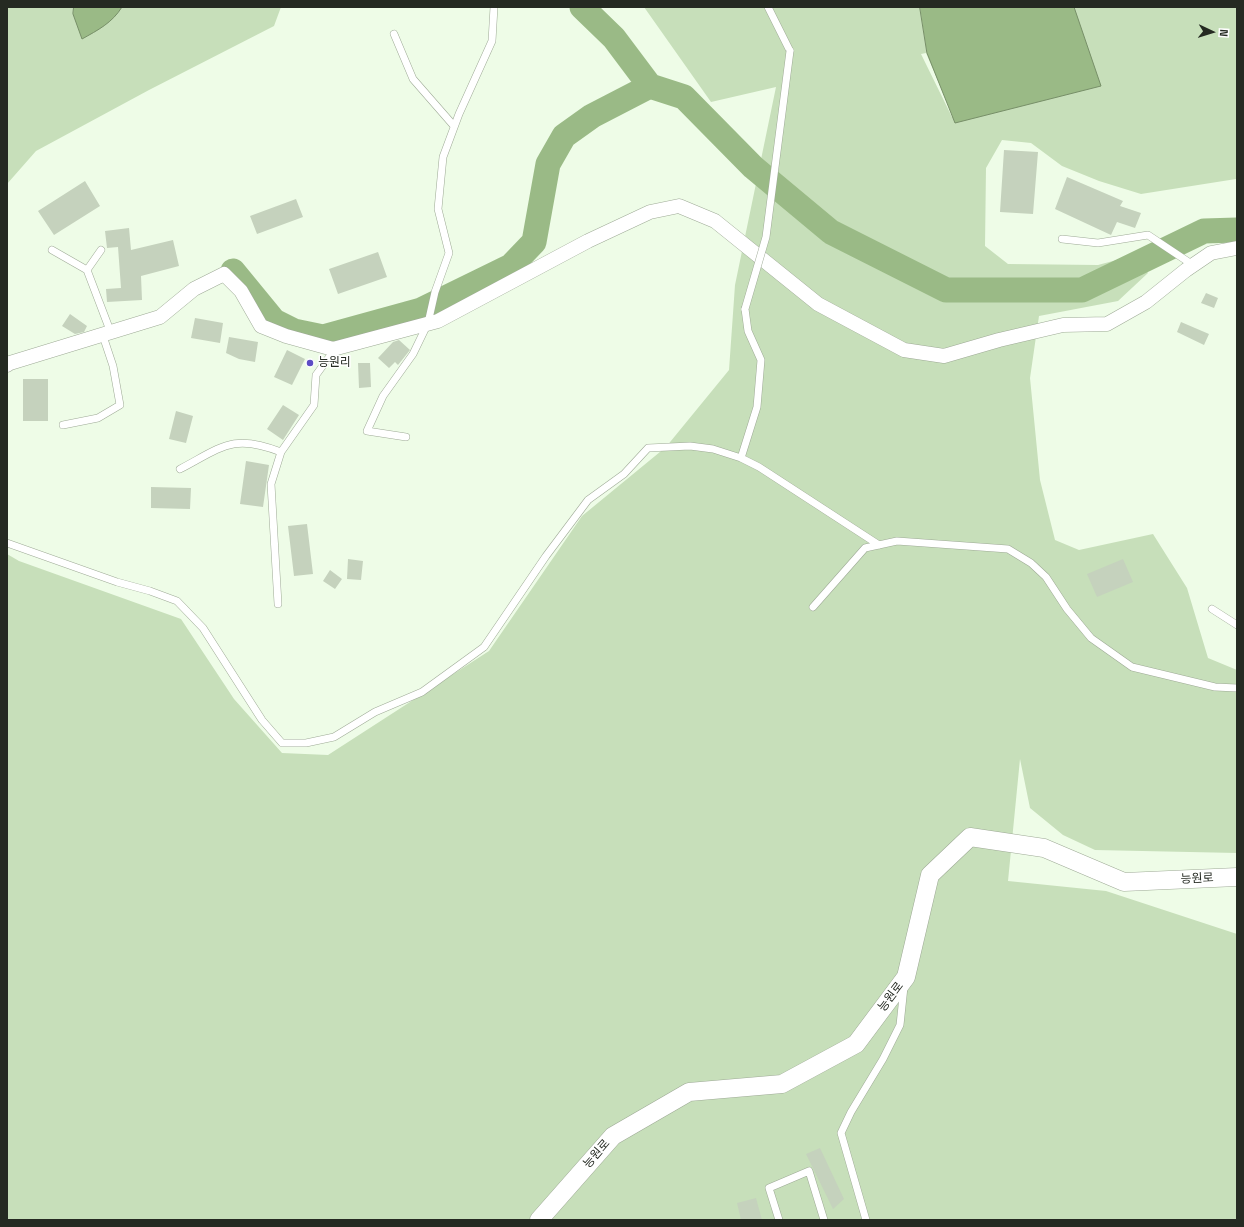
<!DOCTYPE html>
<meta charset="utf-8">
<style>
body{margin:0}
#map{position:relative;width:1244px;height:1227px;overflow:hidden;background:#eefce7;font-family:"Space Grotesk",sans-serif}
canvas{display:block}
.frame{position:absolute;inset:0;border:8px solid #252a22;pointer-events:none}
.north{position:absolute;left:1192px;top:12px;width:40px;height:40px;-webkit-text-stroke:3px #fff;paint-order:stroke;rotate:94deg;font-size:11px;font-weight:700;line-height:16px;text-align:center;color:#252a22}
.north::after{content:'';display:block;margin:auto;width:14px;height:18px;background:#252a22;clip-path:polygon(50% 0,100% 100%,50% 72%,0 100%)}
</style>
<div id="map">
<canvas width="1244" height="1227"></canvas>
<div class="frame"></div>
<div class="north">N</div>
</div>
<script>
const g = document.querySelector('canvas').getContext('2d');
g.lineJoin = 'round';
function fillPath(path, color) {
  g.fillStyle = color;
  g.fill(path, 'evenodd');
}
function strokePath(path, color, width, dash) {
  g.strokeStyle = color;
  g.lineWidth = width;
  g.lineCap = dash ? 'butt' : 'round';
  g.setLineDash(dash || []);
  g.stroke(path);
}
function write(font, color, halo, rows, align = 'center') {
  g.font = font + ' "Space Grotesk","Noto Sans KR",sans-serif';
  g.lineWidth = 3;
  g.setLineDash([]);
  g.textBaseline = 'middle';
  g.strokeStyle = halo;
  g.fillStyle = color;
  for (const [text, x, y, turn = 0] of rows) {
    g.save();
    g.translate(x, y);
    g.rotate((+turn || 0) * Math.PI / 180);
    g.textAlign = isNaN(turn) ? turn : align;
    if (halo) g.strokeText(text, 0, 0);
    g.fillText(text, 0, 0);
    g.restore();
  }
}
fillPath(new Path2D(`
 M7,7H281L274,26L149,90L36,151L7,184Z
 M644,7H1237L1236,179L1141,194L1099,181L1062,166L1031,143L1002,140L986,168L985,246L1008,264L1098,265L1135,255L1148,273L1118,301L1039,316L1030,378L1040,480L1055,540L1079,550L1153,534L1187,588L1208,658L1237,670V853L1095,850L1063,835L1030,808L1020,759L1008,881L1106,891L1237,934V1220H7V554L19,561L181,619L234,699L282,753L328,755L489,651L582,516L666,447L729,370L735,285L776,87L711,102ZM926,53L953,116L952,117L921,54Z`), '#c7dfba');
const water = new Path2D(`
 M74,7H122C112,23 98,30 82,39L73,14Z
 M920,7H1074L1101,86L955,123L927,53Z`);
fillPath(water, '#9aba86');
strokePath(water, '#778f68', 1);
strokePath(new Path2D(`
 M582,7L614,38L650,86L684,97L753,167L831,232L946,290H1082L1204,231L1237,230
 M233,271L274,321L294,331L323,337L421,310L511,266L534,242L548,164L564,136L592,116L650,86`), '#9aba86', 25);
fillPath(new Path2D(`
 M1004,150L1038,152L1033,214L1000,212Z
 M1067,177L1123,201L1120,206L1141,213L1135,228L1117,222L1111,235L1055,209Z
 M85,181L100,206L54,235L38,211Z
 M296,199L303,217L257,234L250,216Z
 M129,228L131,250L173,240L179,266L141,276L142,300L107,302L106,289L121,288L118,247L107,248L105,231Z
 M378,252L387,277L338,294L329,269Z
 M1206,293L1218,298L1214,308L1201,303Z
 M70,314L87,326L84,332L75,334L62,326Z
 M195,318L223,323L220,343L191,338Z
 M1181,322L1209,334L1204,345L1177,332Z
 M229,337L258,342L255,362L239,359L226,353Z
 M399,340L410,350L398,365L395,362L389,368L378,358L393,342Z
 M287,350L305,359L292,385L274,377Z
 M358,363H370L371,387L359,388Z
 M23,379H48V421H23Z
 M283,405L299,415L283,440L267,429Z
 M176,411L193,416L186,443L169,439Z
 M246,461L269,465L263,507L240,504Z
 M151,487L191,488L190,509L151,508Z
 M307,524L313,574L294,576L288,526Z
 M348,559L363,561L361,580L347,579Z
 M1123,559L1133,582L1097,597L1087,574Z
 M330,570L342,579L335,589L323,581Z
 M820,1148L844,1199L833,1209L806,1154Z
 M756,1198L762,1220H741L737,1203Z`), '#c5d2bd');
const service = new Path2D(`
 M768,7L790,51
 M394,34L413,79L454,126
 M1062,239L1098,243L1148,235L1193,265
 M52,250L87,270L111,333
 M87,270L101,250
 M745,309L748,331L761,360L757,407L741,458L759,467L879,545
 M63,425L98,418L120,405L113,366L103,336
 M406,437L367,431L383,396L413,354L428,323L435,292L449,253L438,209L443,157L459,114L492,41L494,7
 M180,469C222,447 233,433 281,452
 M7,543L117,582L150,591L177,601L203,628L262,720L282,743H306L334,737L375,712L422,692L484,647L546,556L588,500L624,474L648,448L690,446L713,449L741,458
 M278,604L271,484L281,452L314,405L316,375L335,349
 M813,607L865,548L897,541L1008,549L1031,563L1046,577L1067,609L1091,638L1132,667L1215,687L1237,688
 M1212,609L1237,625
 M779,1220L769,1188L809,1171L824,1220
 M866,1220L841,1133L851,1112L883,1059L900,1025L904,987`);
const minor = new Path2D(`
 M7,365L10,363L160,317L194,289L224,274L241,291L261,326L286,336L333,349L438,321L588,241L650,212L679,206L715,221L818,304L904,350L944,356L999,340L1063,325L1107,324L1146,302L1186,270L1211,253L1237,248`);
const tertiary = new Path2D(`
 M539,1220L613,1136L689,1092L782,1084L856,1044L906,977L930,875L970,837L1044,848L1124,882L1237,877`);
strokePath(service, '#9eaa96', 8);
strokePath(minor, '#9eaa96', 15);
strokePath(tertiary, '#9eaa96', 19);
strokePath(service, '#fff', 7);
strokePath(minor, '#fff', 14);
strokePath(tertiary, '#fff', 18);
const serviceBridge = new Path2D(`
 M745,309L766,237L790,51`);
strokePath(serviceBridge, '#9eaa96', 8, []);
strokePath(serviceBridge, '#fff', 7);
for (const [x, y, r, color] of [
 [310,363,4,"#5d4cc5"]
]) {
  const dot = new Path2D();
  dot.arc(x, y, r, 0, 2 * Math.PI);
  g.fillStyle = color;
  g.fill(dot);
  strokePath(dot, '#fff', 1.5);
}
write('12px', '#252a22', '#fff', [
 ["능원리",318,363]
], 'left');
write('12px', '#252a22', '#fff', [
 ["능원로",1197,879,-3],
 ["능원로",891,997,-53],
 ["능원로",597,1154,-49]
]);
</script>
